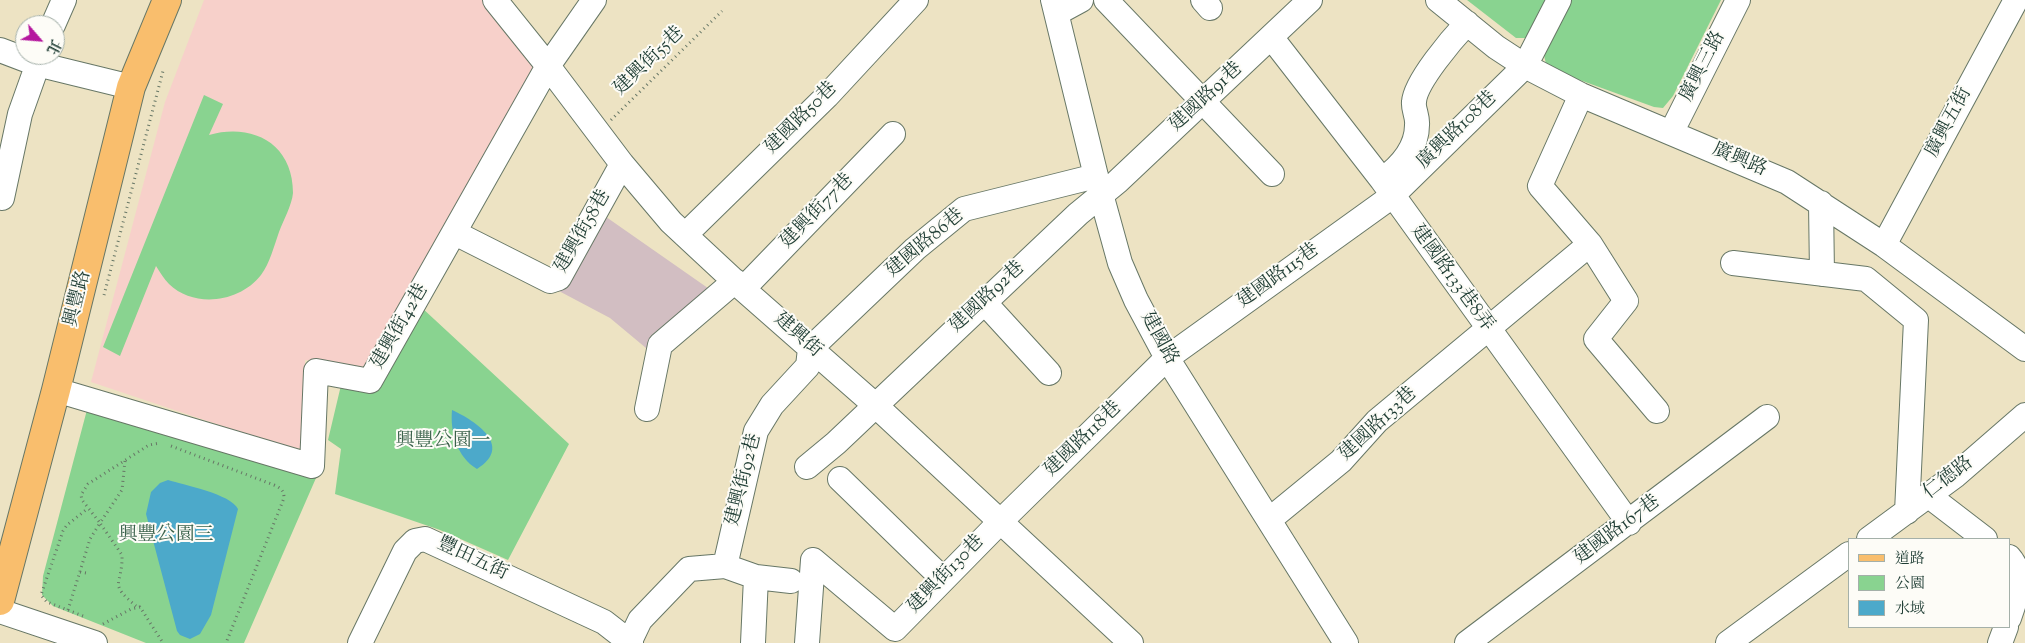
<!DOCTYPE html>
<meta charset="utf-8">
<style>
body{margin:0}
#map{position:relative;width:2025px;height:643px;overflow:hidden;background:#ede3c3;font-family:"Sorts Mill Goudy","Noto Serif TC",serif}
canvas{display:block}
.legend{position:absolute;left:1848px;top:538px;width:162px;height:90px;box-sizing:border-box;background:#fdfcf7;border:1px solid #a4b0a9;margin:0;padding:6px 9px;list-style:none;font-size:15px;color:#1f3d34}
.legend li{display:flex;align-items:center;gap:10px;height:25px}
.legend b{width:25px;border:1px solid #a4b0a9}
.north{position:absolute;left:15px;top:15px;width:50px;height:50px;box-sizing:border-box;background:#fdfcf7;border:1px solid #a4b0a9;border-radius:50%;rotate:117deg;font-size:14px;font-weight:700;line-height:20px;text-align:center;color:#1f3d34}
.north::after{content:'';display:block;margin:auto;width:18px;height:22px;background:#b5179e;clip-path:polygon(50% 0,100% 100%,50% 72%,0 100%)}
</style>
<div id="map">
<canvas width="2025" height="643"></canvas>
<ul class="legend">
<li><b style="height:6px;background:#f9be6d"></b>道路</li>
<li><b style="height:14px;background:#89d390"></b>公園</li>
<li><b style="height:14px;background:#4ca9ca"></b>水域</li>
</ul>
<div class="north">北</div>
</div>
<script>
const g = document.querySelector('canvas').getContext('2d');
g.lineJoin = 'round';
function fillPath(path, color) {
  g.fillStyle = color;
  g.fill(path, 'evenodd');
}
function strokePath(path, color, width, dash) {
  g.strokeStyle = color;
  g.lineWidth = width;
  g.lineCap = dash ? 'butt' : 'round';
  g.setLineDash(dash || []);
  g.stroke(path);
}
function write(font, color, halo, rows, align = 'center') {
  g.font = font + ' "Sorts Mill Goudy","Noto Serif TC",serif';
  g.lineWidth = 4;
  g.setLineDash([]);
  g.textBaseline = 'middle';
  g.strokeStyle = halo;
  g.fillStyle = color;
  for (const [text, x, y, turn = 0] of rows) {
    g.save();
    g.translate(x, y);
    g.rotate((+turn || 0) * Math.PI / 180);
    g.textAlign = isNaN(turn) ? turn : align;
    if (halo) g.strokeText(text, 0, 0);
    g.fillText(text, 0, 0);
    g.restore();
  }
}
fillPath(new Path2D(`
 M204,0H487L540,66L366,370L305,360V449L288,448L91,382L165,102Z`), '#f7d0ca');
fillPath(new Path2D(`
 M599,212L715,293L652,353L610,318L557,290Z`), '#d2bec2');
fillPath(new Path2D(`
 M1467,0H1547L1526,38H1516Z
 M1569,0H1721L1673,96L1663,108L1654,107L1555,71L1546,64L1543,51Z
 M204,95L223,104L209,135C252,123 293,143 293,193C292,205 283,221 279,232C274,246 270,263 261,275C240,302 195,309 169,284C164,279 160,272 156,266L120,356L103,347Z
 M421,307L569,444L508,560L440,530L335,494L341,449L328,440L342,381L381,386Z
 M88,406L298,465L316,478L244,643H146L53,606L42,595L43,576Z`), '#89d390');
fillPath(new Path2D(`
 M452,410C476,421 514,446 477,469C457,457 450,432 452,410Z
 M168,480C184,485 231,494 238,509L211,615L200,634L190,639L180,635L177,631L146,514L151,492L160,483Z`), '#4ca9ca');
const minor = new Path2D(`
 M495,0L548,66L622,164L671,222L743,289L875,405L1131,643
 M1053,0L1096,176L1120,263L1136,300L1167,358L1346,643
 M1106,0L1272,174
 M1203,0L1210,8
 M1438,0L1496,47L1525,66L1581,95L1787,182L1884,245L2025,349
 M1057,13L1081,0
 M53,25L64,0
 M1271,37L1382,180L1629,523
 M0,50L37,64L131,87
 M1581,95L1540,186L1590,244L1626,301L1596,339L1657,411
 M1671,133L1738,0
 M1382,180C1400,167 1417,149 1417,125C1418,117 1413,109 1414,102C1415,82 1453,38 1467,23
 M2,198L20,114L41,55
 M1821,203L1822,274
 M455,233L550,281L559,278L622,164
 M685,235L827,96L916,0
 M1884,245L2016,0
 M1733,263L1866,279L1916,320L1907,512
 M743,289L893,134
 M984,302L1049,373
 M56,390L312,466L316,371L370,381L548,66L594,0
 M647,409L660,345L735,281
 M807,467L836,443L1078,214L1117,182L1310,0
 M840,479L943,579
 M1929,496L1985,539
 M1269,520L1341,461L1377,421L1590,244
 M1869,539L1956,475L2025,415
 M2009,557C2025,575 2017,595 2009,618
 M813,560L895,629L1005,517L1167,358L1391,197L1525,66L1559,0
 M725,566L756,431L772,405L808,366L810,349L915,249L964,209L1096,176
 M0,611L95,643
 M360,643L405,551L415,541L425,539L604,622L631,643
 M629,643L640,620L689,569L725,566L756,577L791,581
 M753,643L756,577
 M807,643L813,560
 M1467,643L1767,417
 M1728,643L1849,554
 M2000,643L2006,627`);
const major = new Path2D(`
 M0,601L56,390L131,87L167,0`);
strokePath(minor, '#677766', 26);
strokePath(major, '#677766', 30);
strokePath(new Path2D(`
 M611,120L722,11
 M104,295L163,71
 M171,446L274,485C281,488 284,491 284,498L226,643
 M125,461L122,490L100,523L122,555C123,586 107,582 136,606
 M80,572L86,573
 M68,610L90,539L100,523L82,500L81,495L88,484L149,445L160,443
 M83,616L47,602L41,595L63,531L67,525L87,509
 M103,624L131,609L140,607L163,643`), '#677766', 3, [1, 4]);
strokePath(minor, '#fff', 24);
strokePath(major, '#f9be6d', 28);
write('19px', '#1f3d34', '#fdfcf7', [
 ["建興街55巷",650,62,-44],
 ["廣興三路",1704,67,-63],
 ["建國路91巷",1207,98,-43],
 ["建國路50巷",802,119,-45],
 ["廣興五街",1950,123,-62],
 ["廣興路108巷",1458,131,-44],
 ["廣興路",1739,161,23],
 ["建興街77巷",818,212,-46],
 ["建興街58巷",584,232,-60],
 ["建國路86巷",926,244,-40],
 ["建國路115巷",1279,277,-36],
 ["建國路133巷8弄",1451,279,54],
 ["建國路92巷",988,298,-43],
 ["興豐路",79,299,-76],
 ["建興街42巷",401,327,-60],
 ["建興街",797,336,41],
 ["建國路",1158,339,61],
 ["建國路133巷",1379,425,-43],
 ["建國路118巷",1084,440,-44],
 ["仁德路",1949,479,-38],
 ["建興街92巷",745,480,-76],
 ["建國路167巷",1618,531,-37],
 ["豐田五街",472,560,25],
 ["建興街130巷",947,575,-46]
]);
write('19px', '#3a624b', '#fdfcf7', [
 ["興豐公園一",443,443],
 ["興豐公園三",166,537]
]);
</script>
